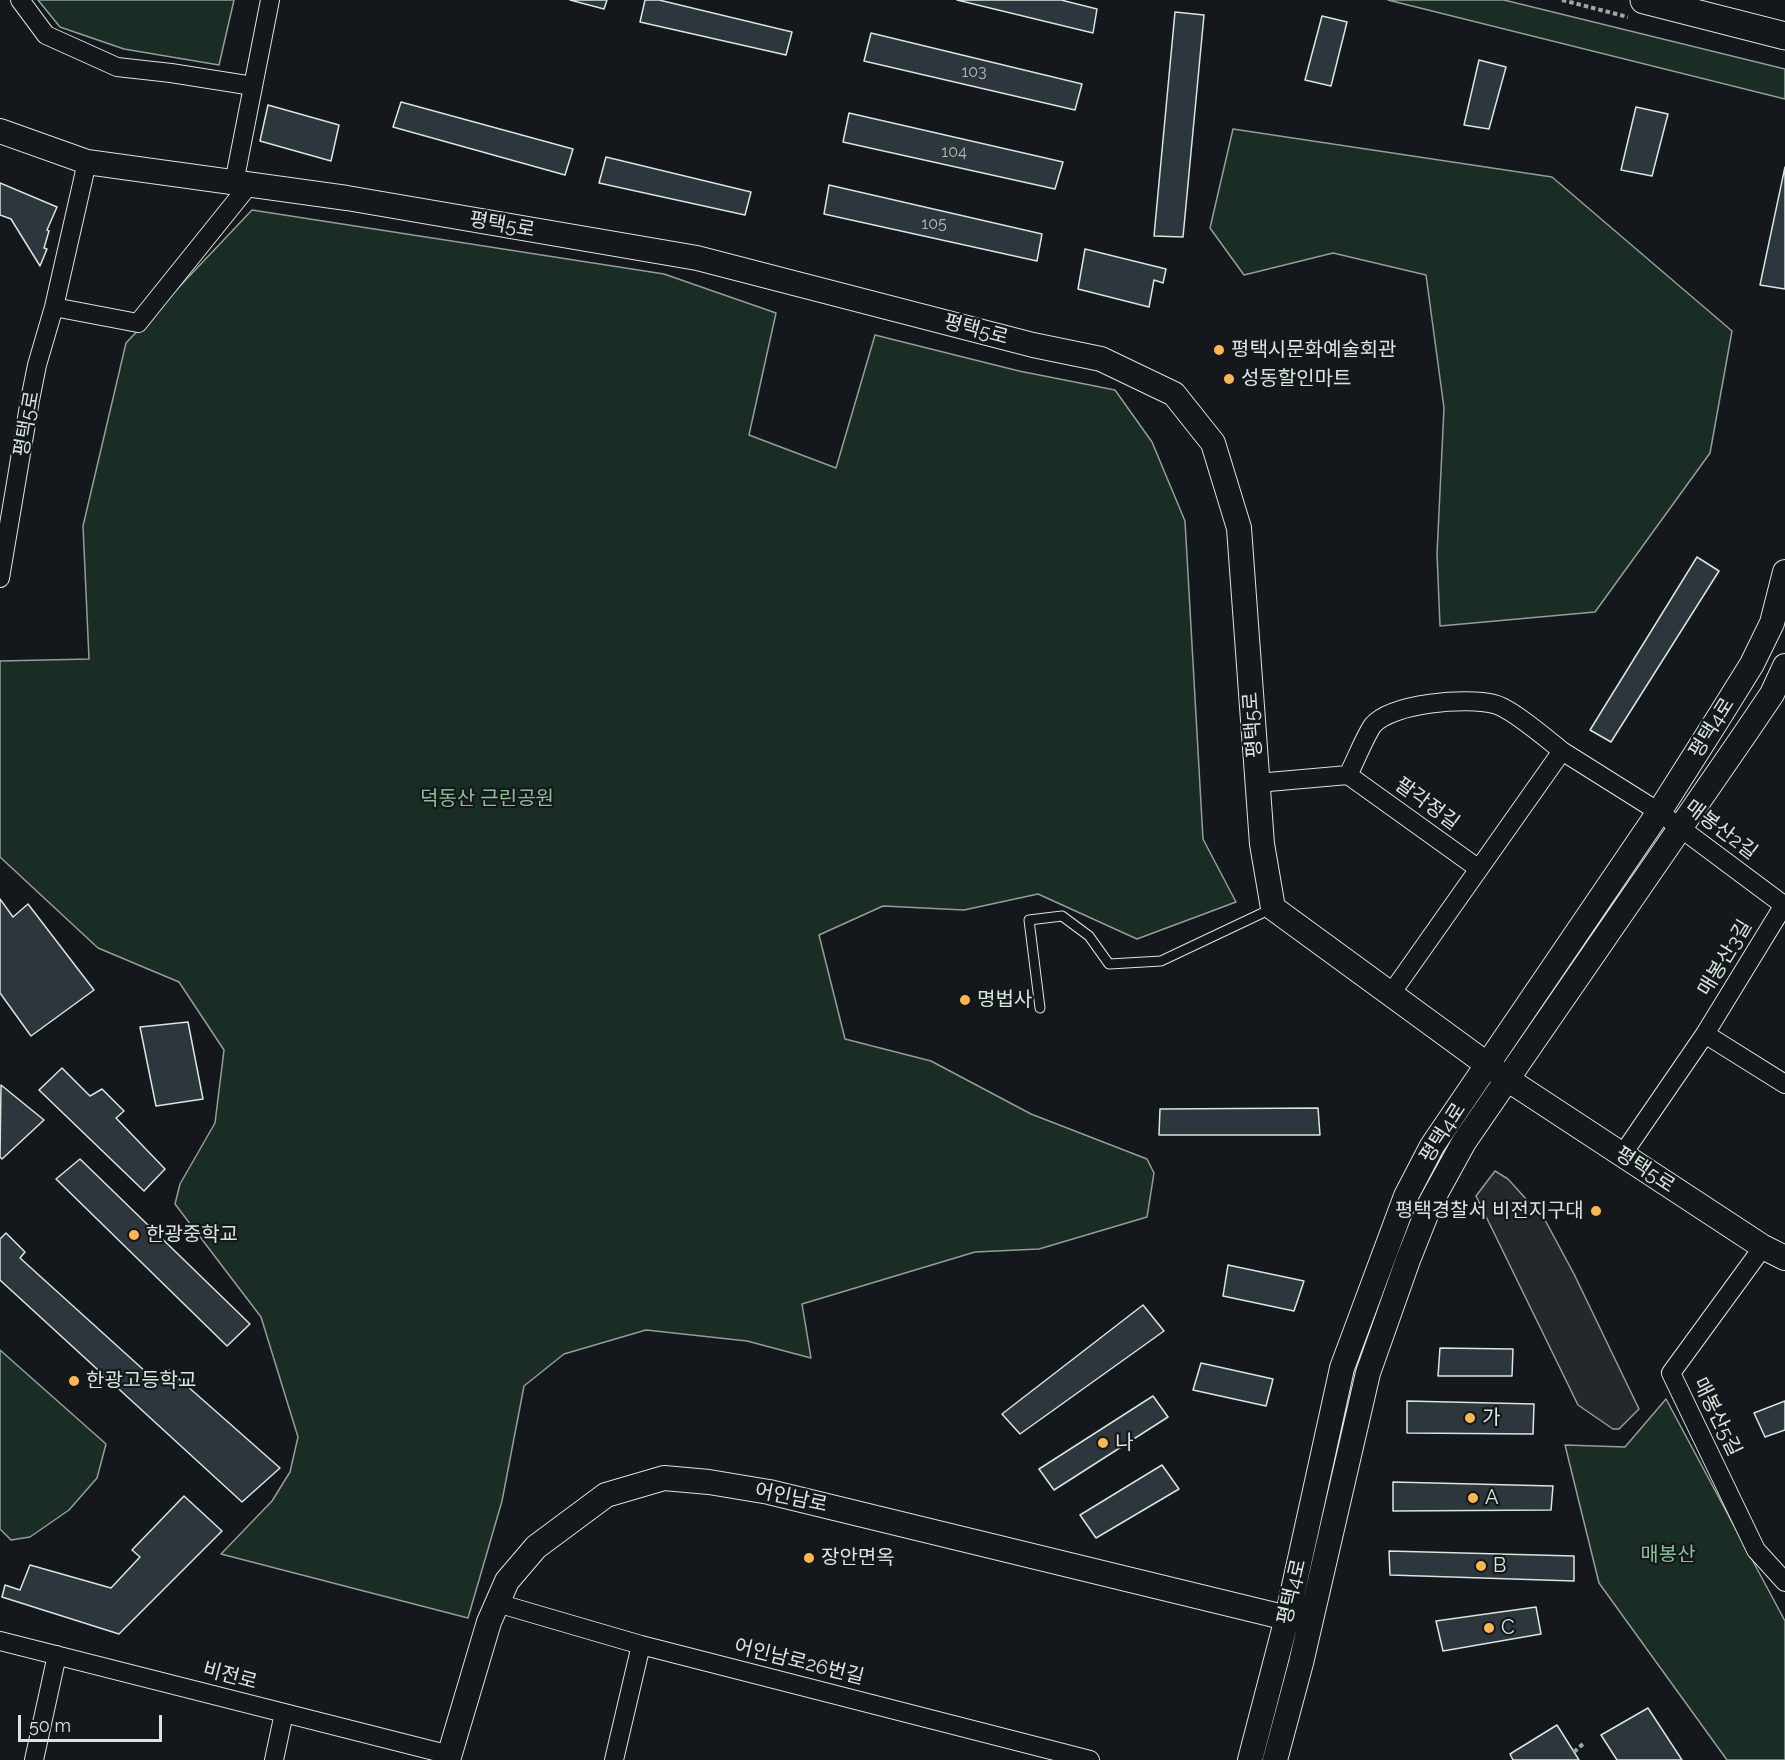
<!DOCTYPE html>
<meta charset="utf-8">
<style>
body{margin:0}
#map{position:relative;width:1785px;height:1760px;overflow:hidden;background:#14181c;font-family:Raleway,sans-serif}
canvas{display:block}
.scale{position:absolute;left:18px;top:1715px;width:144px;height:27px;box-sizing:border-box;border:3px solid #d8e6dc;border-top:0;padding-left:8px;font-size:18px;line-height:21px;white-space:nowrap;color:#d8e6dc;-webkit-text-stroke:4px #14181c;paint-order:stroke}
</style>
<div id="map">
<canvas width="1785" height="1760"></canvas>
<div class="scale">50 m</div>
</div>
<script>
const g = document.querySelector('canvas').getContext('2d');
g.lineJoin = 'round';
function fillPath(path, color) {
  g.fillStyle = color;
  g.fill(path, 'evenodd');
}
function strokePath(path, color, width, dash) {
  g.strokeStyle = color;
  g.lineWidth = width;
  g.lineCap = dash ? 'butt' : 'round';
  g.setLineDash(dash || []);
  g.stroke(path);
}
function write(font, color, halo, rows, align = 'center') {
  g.font = font + ' Raleway,"Noto Sans KR",sans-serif';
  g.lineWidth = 4.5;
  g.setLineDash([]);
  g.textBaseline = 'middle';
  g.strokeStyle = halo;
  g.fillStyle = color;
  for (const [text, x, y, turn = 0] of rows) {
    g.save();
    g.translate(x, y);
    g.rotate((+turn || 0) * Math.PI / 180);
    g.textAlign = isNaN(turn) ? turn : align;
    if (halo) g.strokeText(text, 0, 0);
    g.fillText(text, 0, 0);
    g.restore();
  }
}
const green = new Path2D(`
 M38,0H234L219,65L124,49L60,27Z
 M1388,0H1504L1785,69V99Z
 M1233,129L1552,177L1732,331L1710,453L1595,612L1440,626L1437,554L1444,408L1426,275L1333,253L1244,275L1210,228Z
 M252,210L664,274L776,313L749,435L836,468L875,335L1019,371L1115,390L1152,442L1185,521L1203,839L1236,902L1137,939L1038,894L964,910L883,906L819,935L845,1039L931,1061L1031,1114L1147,1159L1154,1173L1147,1217L1039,1249L975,1252L802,1304L811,1358L747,1341L646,1330L564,1354L524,1386L502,1501L468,1618L221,1554L272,1501L290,1472L298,1437L261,1317L175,1204L180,1184L215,1123L224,1050L179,982L98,948L0,857V661L89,659L83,526L126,343Z
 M0,1350L106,1444L97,1478L69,1510L30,1537L11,1540L0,1529Z
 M1666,1399L1785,1621V1760H1727L1599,1583L1565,1445L1625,1447Z`);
fillPath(green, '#1a2d24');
strokePath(green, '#939e99', 1.5);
const parking = new Path2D(`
 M1495,1171L1508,1179L1545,1220L1574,1274L1639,1409L1619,1429H1613L1578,1405L1476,1196Z`);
fillPath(parking, '#24282b');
strokePath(parking, '#939e99', 1.5);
const building = new Path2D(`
 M570,0H607L604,9Z
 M645,0H659L792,32L786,55L640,22Z
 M957,0H1061L1097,9L1093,33Z
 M1175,12L1204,15L1183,237L1154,236Z
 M1322,16L1347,22L1331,86L1305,80Z
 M871,33L1082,84L1075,110L864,61Z
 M1479,60L1506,67L1489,129L1464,125Z
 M401,102L573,149L565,175L393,127Z
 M268,105L339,125L331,161L260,141Z
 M1636,107L1668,114L1652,176L1621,170Z
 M849,113L1063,162L1055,189L843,142Z
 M606,157L751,192L745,215L599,183Z
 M1785,167V289L1760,285Z
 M0,183L57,207L47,230L49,231L44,248L47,249L40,266L11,219L0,215Z
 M829,185L1042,234L1037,261L824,214Z
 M1085,249L1166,269L1163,283L1154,280L1149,307L1078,289Z
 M1697,557L1719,571L1611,742L1590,730Z
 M0,899L13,917L28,904L94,990L31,1036L0,993Z
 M188,1022L203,1099L156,1106L140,1027Z
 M62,1068L90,1096L102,1089L124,1111L116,1118L165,1169L144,1191L39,1090Z
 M1,1085L44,1120L2,1159L0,1157Z
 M1318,1108L1320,1135H1159L1160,1109Z
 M80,1159L250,1324L227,1346L56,1179Z
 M6,1233L25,1252L20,1258L157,1382L169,1370L280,1468L242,1502L0,1280V1239Z
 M1228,1265L1304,1281L1294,1311L1223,1296Z
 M1143,1305L1164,1331L1020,1434L1002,1414Z
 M1440,1348L1513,1349L1512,1376H1438Z
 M1201,1363L1273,1379L1266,1406L1193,1390Z
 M1153,1396L1168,1417L1054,1490L1039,1469Z
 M1407,1401L1534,1404L1533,1434L1407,1433Z
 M1785,1401V1430L1765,1437L1754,1413Z
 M1162,1465L1179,1489L1096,1538L1080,1515Z
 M1393,1482L1553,1486L1551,1510L1393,1511Z
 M184,1496L222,1531L119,1634L2,1597L5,1585L20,1590L30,1565L111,1588L140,1557L132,1550Z
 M1389,1551L1574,1556V1581L1390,1575Z
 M1536,1607L1541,1634L1443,1651L1436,1621Z
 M1648,1708L1682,1760H1617L1601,1735Z
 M1557,1725L1579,1760H1513L1510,1754Z`);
fillPath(building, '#2c363c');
strokePath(building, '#d8e6dc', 1.5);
const lane = new Path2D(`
 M1040,1008L1029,920L1062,916L1089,936L1109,964L1161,961L1273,908`);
const street = new Path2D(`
 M20,0L46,35L117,67L171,73L253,86
 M234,183L270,0
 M54,307L138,323L249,185
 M0,578L30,400L37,365L54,307L87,162
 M1257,783L1348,775
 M1479,869L1348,775C1355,762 1365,736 1373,725C1392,703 1467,697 1494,704C1511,708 1547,739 1562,751
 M1390,995L1562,751L1659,812L1785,906
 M1705,1034L1785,1084
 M1622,1155L1705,1034L1784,905
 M1763,1247L1671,1373L1756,1550L1785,1582
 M497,1603L641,1645L1090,1760
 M0,1641L450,1755
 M34,1760L57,1655
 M274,1760L284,1713
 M614,1760L641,1645`);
const secondary = new Path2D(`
 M0,131L87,162L347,198L697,258L1033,345L1101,359L1174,394L1213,443L1239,528L1262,844L1273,908L1507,1079L1763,1247L1785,1258
 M448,1760L489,1622L507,1581L536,1547L606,1495L664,1478L709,1482L769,1492L1287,1618
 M1250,1760L1287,1618L1342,1368L1406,1196L1432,1146L1659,812L1721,714L1752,664L1772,623L1785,572
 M1275,1760L1301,1663L1368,1373L1408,1260L1431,1202L1464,1142L1747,731L1772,694L1785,666`);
const primary = new Path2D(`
 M1644,0L1785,36`);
strokePath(lane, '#d8e6dc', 11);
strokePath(street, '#d8e6dc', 20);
strokePath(secondary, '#d8e6dc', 26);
strokePath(primary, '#d8e6dc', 29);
strokePath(new Path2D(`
 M1562,0L1628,17
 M1574,1752L1585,1742`), '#9da8a2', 4, [4.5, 3]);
strokePath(lane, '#14181c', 9);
strokePath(street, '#14181c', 18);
strokePath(secondary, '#14181c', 24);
strokePath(primary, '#14181c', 27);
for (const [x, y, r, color] of [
 [1219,350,6,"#ffb74d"],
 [1229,379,6,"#ffb74d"],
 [965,1000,6,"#ffb74d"],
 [1596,1211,6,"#ffb74d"],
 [134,1235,6,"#ffb74d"],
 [74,1381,6,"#ffb74d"],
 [1470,1418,6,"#ffb74d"],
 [1103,1443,6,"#ffb74d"],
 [1473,1498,6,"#ffb74d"],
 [809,1558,6,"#ffb74d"],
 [1481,1566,6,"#ffb74d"],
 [1489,1628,6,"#ffb74d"]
]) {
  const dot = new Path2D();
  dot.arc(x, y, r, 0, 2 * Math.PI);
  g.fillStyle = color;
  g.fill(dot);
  strokePath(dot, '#14181c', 2);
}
write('16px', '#adbab4', null, [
 ["103",974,72],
 ["104",954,152],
 ["105",934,224]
]);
write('20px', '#d8e6dc', '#14181c', [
 ["평택5로",502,225,10],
 ["평택5로",976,330,15],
 ["평택5로",27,424,-80],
 ["평택5로",1253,725,-94],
 ["평택4로",1712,728,-58],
 ["팔각정길",1427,804,36],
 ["매봉산2길",1721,830,37],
 ["매봉산3길",1725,958,-59],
 ["평택4로",1443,1133,-57],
 ["평택5로",1645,1170,33],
 ["매봉산5길",1717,1417,64],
 ["어인남로",791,1498,12],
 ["평택4로",1292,1592,-77],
 ["어인남로26번길",799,1662,14],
 ["비전로",230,1676,15]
]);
write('20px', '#d8e6dc', '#14181c', [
 ["평택시문화예술회관",1231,350],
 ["성동할인마트",1241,379],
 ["명법사",977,1000],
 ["평택경찰서 비전지구대",1584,1211,"right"],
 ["한광중학교",146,1235],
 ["한광고등학교",86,1381],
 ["가",1482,1418],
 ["나",1115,1443],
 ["A",1485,1498],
 ["장안면옥",821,1558],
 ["B",1493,1566],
 ["C",1501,1628]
], 'left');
write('20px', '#8ac095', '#14181c', [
 ["덕동산 근린공원",487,799],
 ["매봉산",1668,1555]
]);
</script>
